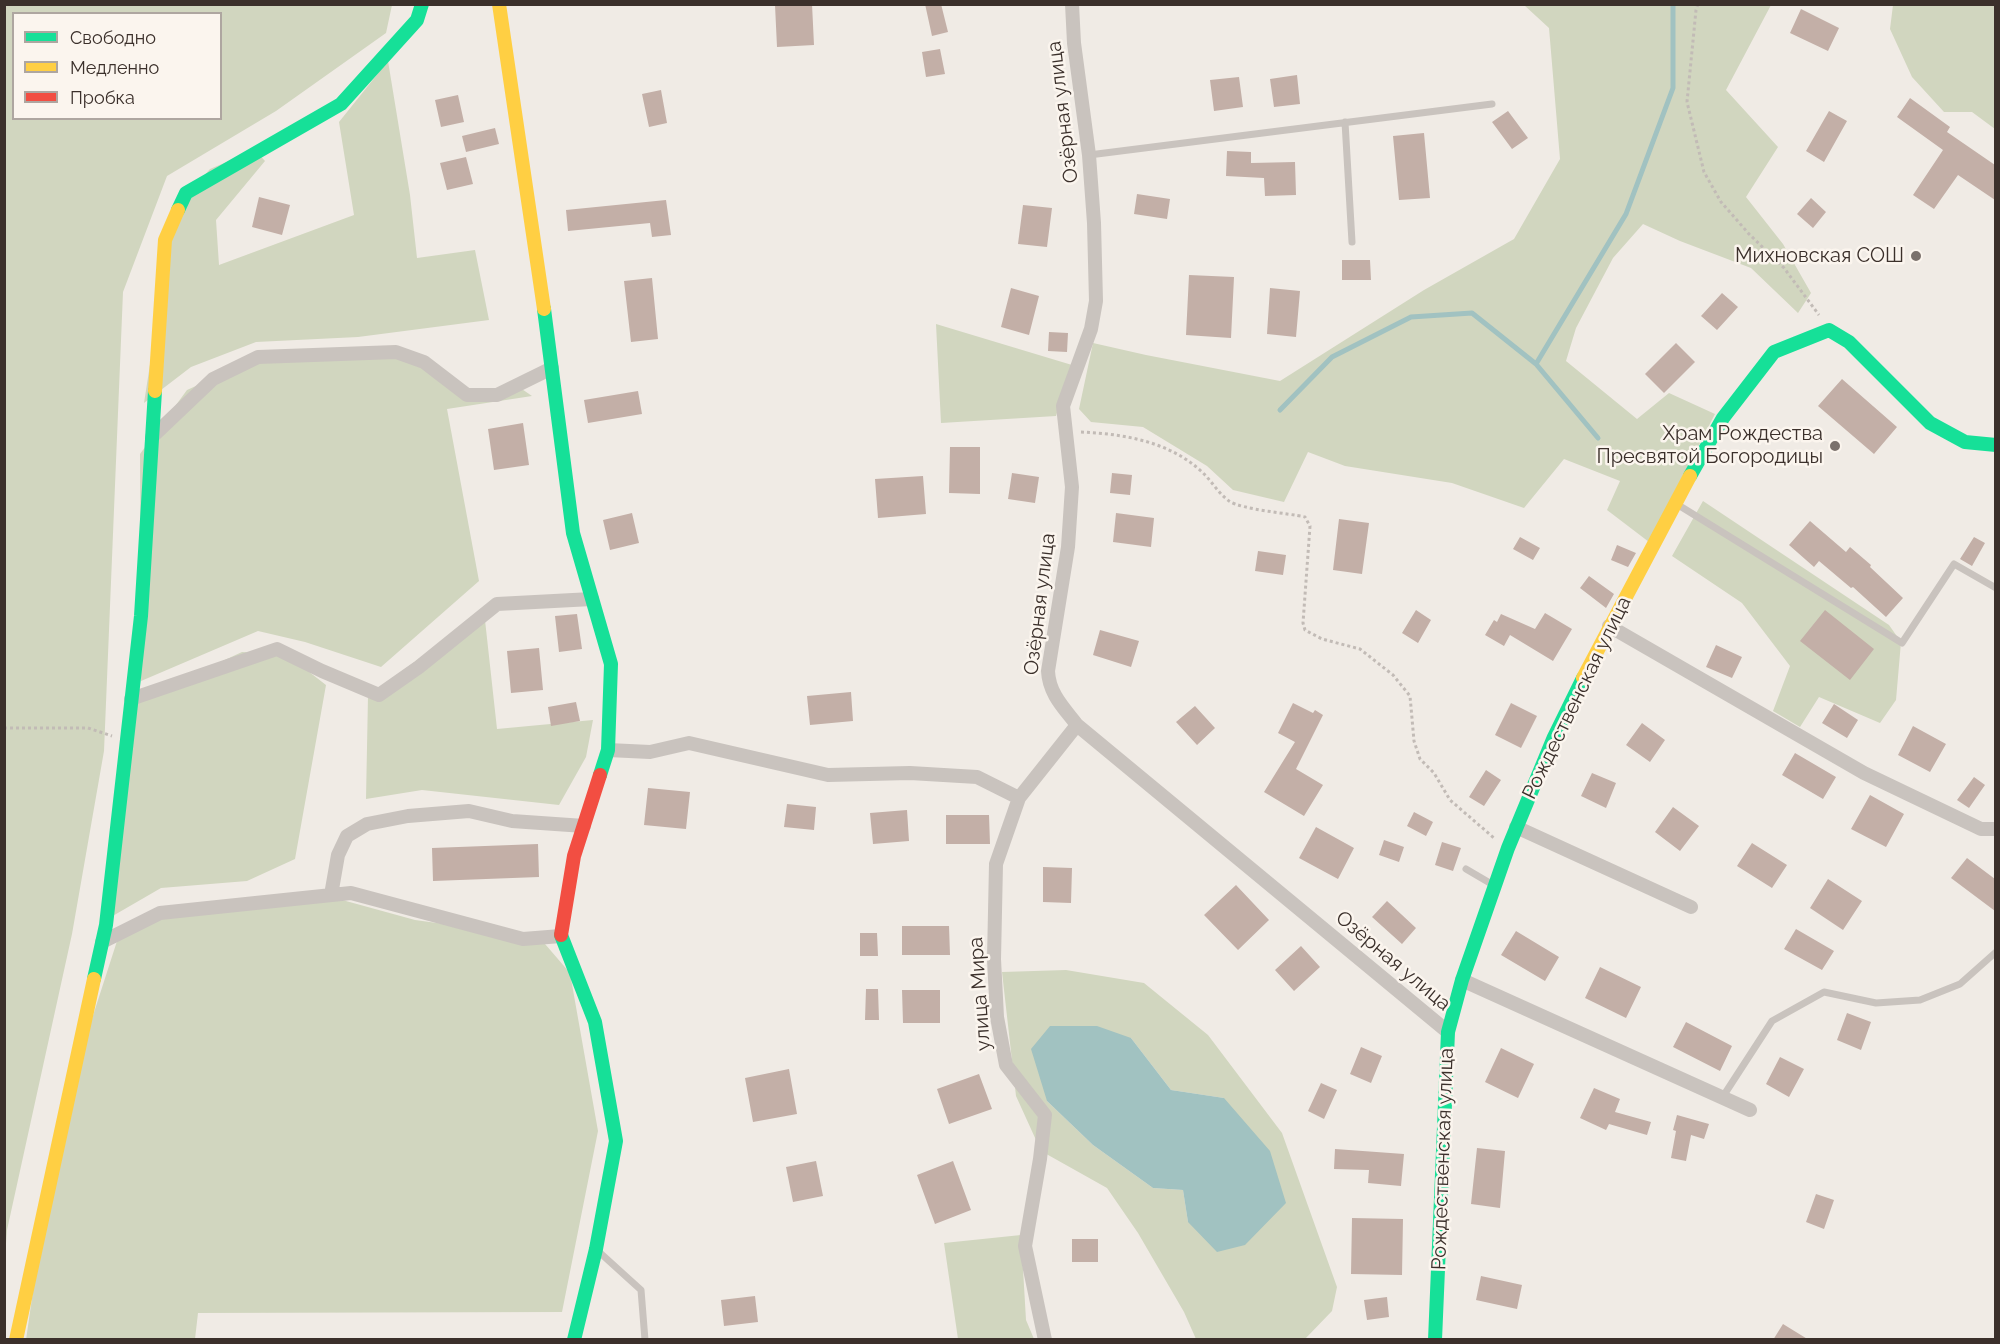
<!DOCTYPE html>
<meta charset="utf-8">
<style>
body{margin:0}
#map{position:relative;width:2000px;height:1344px;overflow:hidden;background:#f0ebe5;font-family:Raleway,sans-serif}
canvas{display:block}
.frame{position:absolute;inset:0;border:6px solid #3b302b;pointer-events:none}
.legend{position:absolute;left:12px;top:12px;width:210px;height:108px;box-sizing:border-box;background:#fbf5ee;border:2px solid #aea6a0;margin:0;padding:8px 10px;list-style:none;font-size:18px;color:#3b302b}
.legend li{display:flex;align-items:center;gap:12px;height:30px}
.legend b{width:30px;border:2px solid #aea6a0}
</style>
<div id="map">
<canvas width="2000" height="1344"></canvas>
<div class="frame"></div>
<ul class="legend">
<li><b style="height:8px;background:#16e098"></b>Свободно</li>
<li><b style="height:8px;background:#ffcf43"></b>Медленно</li>
<li><b style="height:8px;background:#f24e42"></b>Пробка</li>
</ul>
</div>
<script>
const g = document.querySelector('canvas').getContext('2d');
g.lineJoin = 'round';
function fillPath(path, color) {
  g.fillStyle = color;
  g.fill(path, 'evenodd');
}
function strokePath(path, color, width, dash) {
  g.strokeStyle = color;
  g.lineWidth = width;
  g.lineCap = dash ? 'butt' : 'round';
  g.setLineDash(dash || []);
  g.stroke(path);
}
function write(font, color, halo, rows, align = 'center') {
  g.font = font + ' Raleway,sans-serif';
  g.lineWidth = 5;
  g.setLineDash([]);
  g.textBaseline = 'middle';
  g.strokeStyle = halo;
  g.fillStyle = color;
  for (const [text, x, y, turn = 0] of rows) {
    g.save();
    g.translate(x, y);
    g.rotate((+turn || 0) * Math.PI / 180);
    g.textAlign = isNaN(turn) ? turn : align;
    if (halo) g.strokeText(text, 0, 0);
    g.fillText(text, 0, 0);
    g.restore();
  }
}
fillPath(new Path2D(`
 M5,4L392,5L386,33L276,111L167,176L123,292L104,751L72,934L7,1230L5,1257ZM14,14H220V118H14Z
 M1524,5H1771L1726,90L1778,147L1746,197L1783,244L1811,293L1798,313L1751,268L1680,241L1643,224L1613,258L1576,328L1566,361L1637,419L1669,393L1715,414L1649,542L1607,510L1620,481L1564,459L1524,508L1452,483L1345,466L1308,452L1284,502L1233,490L1207,466L1143,427L1091,422L1079,409L1093,343L1146,355L1280,381L1424,290L1514,239L1560,159L1549,28Z
 M1893,5H1995V129L1972,112H1944L1912,77L1890,29Z
 M388,61L410,195L417,258L475,250L489,320L358,337L256,342L191,367L144,403L174,210L210,169L255,150L265,161L216,220L219,265L354,215L339,122Z
 M936,324L1072,365L1056,416L941,423Z
 M394,347L472,393L516,385L532,396L447,409L479,581L381,667L305,642L258,631L141,681L140,454L187,390L262,356Z
 M1703,501L1889,625L1901,642L1896,700L1880,723L1819,697L1800,727L1773,711L1790,666L1742,603L1672,556Z
 M484,611L497,729L593,720L586,757L559,805L422,790L366,799L368,696Z
 M242,652L286,654L326,685L295,859L247,881L161,888L104,921L136,701Z
 M335,898L415,920L539,937L570,973L598,1131L562,1312L198,1313L195,1339L26,1340L39,1249L88,1031L118,938L175,907Z
 M1066,970L1144,983L1208,1035L1282,1133L1337,1287L1332,1311L1305,1339H1196L1184,1312L1138,1233L1107,1188L1041,1151L1016,1096L1002,972ZM1131,1038L1171,1090L1224,1098L1188,1222L1183,1190L1153,1188L1093,1145L1047,1101Z
 M1021,1235L1026,1320L1034,1339H958L944,1243Z`), '#d1d6bf');
fillPath(new Path2D(`
 M1050,1026H1097L1131,1038L1171,1090L1224,1098L1270,1151L1286,1203L1245,1245L1217,1252L1188,1222L1183,1190L1153,1188L1093,1145L1047,1101L1031,1049Z`), '#a1c2c1');
strokePath(new Path2D(`
 M1280,410L1332,357L1411,317L1472,313L1536,364
 M1598,438L1536,364L1626,214L1673,88V4`), '#a1c2c1', 5);
fillPath(new Path2D(`
 M783,4H812L814,45L777,47L775,5Z
 M925,4H941L948,32L932,36Z
 M1801,9L1839,28L1828,51L1790,33Z
 M940,49L945,74L926,77L922,52Z
 M1297,75L1300,104L1274,107L1270,79Z
 M1239,77L1243,107L1214,111L1210,80Z
 M661,90L667,123L649,127L642,94Z
 M458,95L464,122L441,127L435,100Z
 M1910,98L1950,127L1947,132L1995,165V200L1958,175L1934,209L1913,195L1943,150L1897,117Z
 M1508,111L1528,138L1512,149L1492,122Z
 M1829,111L1847,121L1824,162L1806,151Z
 M495,128L499,144L466,152L462,136Z
 M1424,133L1430,198L1399,200L1393,136Z
 M1227,151L1251,152V163L1295,162L1296,195L1265,196L1264,178L1226,176Z
 M466,157L473,184L447,190L440,163Z
 M1137,194L1170,199L1167,219L1134,214Z
 M259,197L290,205L282,235L252,227Z
 M1811,198L1826,212L1813,228L1797,214Z
 M666,200L671,235L652,237L650,223L568,231L566,210Z
 M1023,205L1052,208L1047,247L1018,244Z
 M1342,260H1370L1371,280H1342Z
 M1189,275L1234,277L1231,338L1186,335Z
 M652,278L658,339L631,342L624,281Z
 M1011,288L1039,296L1029,335L1001,327Z
 M1270,288L1300,291L1296,337L1267,334Z
 M1722,293L1738,307L1717,330L1701,316Z
 M1049,332L1068,333L1067,352L1048,351Z
 M1676,343L1695,362L1664,393L1645,374Z
 M1842,379L1897,427L1874,454L1818,406Z
 M638,391L642,414L588,423L584,400Z
 M523,423L529,465L494,470L488,429Z
 M950,447H980V494L949,493Z
 M1012,473L1039,477L1035,503L1008,499Z
 M1112,473L1132,475L1130,495L1110,493Z
 M923,476L926,514L878,518L875,479Z
 M632,513L639,543L610,550L603,520Z
 M1116,513L1154,518L1151,547L1113,542Z
 M1339,519L1369,523L1362,574L1333,570Z
 M1810,521L1846,552L1850,547L1871,565L1870,567L1903,598L1886,617L1853,587L1851,588L1819,561L1814,567L1789,545Z
 M1520,537L1540,548L1533,560L1513,549Z
 M1974,537L1985,543L1972,566L1960,559Z
 M1617,545L1636,553L1628,567L1611,560Z
 M1258,551L1286,555L1283,575L1255,571Z
 M1589,576L1614,594L1606,608L1580,588Z
 M1416,610L1431,620L1418,643L1402,633Z
 M1825,610L1874,649L1850,680L1800,641Z
 M1545,613L1572,629L1553,661L1510,635L1504,646L1485,635L1494,620L1497,622L1501,614L1535,629Z
 M577,614L582,649L559,652L555,616Z
 M1100,630L1139,641L1131,667L1093,655Z
 M1716,645L1742,657L1732,678L1706,667Z
 M539,648L543,690L511,693L507,651Z
 M851,692L853,721L810,725L807,696Z
 M576,702L580,721L551,726L548,707Z
 M1293,703L1313,713L1315,710L1323,715L1296,769L1323,785L1304,816L1264,792L1295,742L1278,733Z
 M1511,703L1537,716L1521,748L1495,735Z
 M1834,704L1858,720L1847,738L1822,723Z
 M1195,706L1215,728L1197,745L1176,722Z
 M1642,723L1665,740L1650,762L1626,745Z
 M1913,726L1946,744L1930,772L1898,755Z
 M1795,753L1836,777L1823,799L1782,775Z
 M1486,770L1501,780L1484,806L1469,797Z
 M1592,773L1616,783L1606,808L1581,796Z
 M1974,777L1985,785L1969,808L1957,800Z
 M648,788L690,792L686,829L644,825Z
 M1870,795L1904,814L1886,847L1851,829Z
 M787,804L816,807L814,830L784,827Z
 M1673,807L1699,826L1680,851L1655,832Z
 M907,810L909,841L873,844L870,813Z
 M1414,812L1433,822L1426,836L1407,826Z
 M946,815H989L990,844H946Z
 M1316,827L1354,848L1338,879L1299,858Z
 M1384,840L1404,847L1399,862L1379,855Z
 M1442,842L1461,848L1453,871L1435,865Z
 M1752,843L1787,865L1772,888L1737,866Z
 M538,844L539,877L433,881L432,848Z
 M1967,858L1995,879V911L1951,878Z
 M1043,867L1072,868L1071,903L1043,902Z
 M1828,879L1862,901L1843,930L1810,908Z
 M1236,885L1269,920L1238,950L1204,915Z
 M1387,901L1416,928L1402,944L1372,917Z
 M902,926H949L950,955H902Z
 M1796,929L1834,951L1822,970L1784,949Z
 M1516,931L1559,957L1545,981L1501,955Z
 M860,933H877L878,956H860Z
 M1301,946L1320,967L1294,991L1275,970Z
 M1600,967L1641,987L1626,1018L1585,998Z
 M866,989H878L879,1020H865Z
 M902,990H940V1023H903Z
 M1847,1013L1871,1022L1861,1050L1837,1040Z
 M1686,1022L1732,1046L1720,1071L1673,1047Z
 M1361,1047L1382,1056L1371,1083L1350,1074Z
 M1501,1048L1534,1064L1518,1098L1485,1082Z
 M1780,1057L1804,1069L1789,1097L1766,1084Z
 M789,1069L797,1114L753,1122L745,1078Z
 M979,1074L992,1109L949,1124L937,1089Z
 M1321,1083L1337,1090L1324,1119L1308,1111Z
 M1594,1088L1620,1099L1615,1112L1651,1122L1647,1135L1609,1124L1606,1130L1580,1118Z
 M1677,1115L1709,1124L1704,1139L1691,1135L1686,1161L1671,1158L1676,1131L1673,1130Z
 M1477,1148L1505,1151L1500,1208L1471,1204Z
 M1335,1149L1404,1154L1401,1186L1368,1183L1369,1170L1334,1169Z
 M816,1161L823,1196L793,1202L786,1167Z
 M953,1161L971,1210L935,1224L917,1175Z
 M1816,1194L1834,1200L1824,1229L1806,1222Z
 M1352,1218L1403,1219L1402,1275L1351,1274Z
 M1072,1239H1098V1262H1072Z
 M1481,1276L1522,1285L1517,1309L1476,1300Z
 M755,1296L758,1322L724,1326L721,1300Z
 M1387,1297L1389,1317L1367,1320L1364,1300Z
 M1783,1324L1809,1340H1773Z`), '#c3afa7');
strokePath(new Path2D(`
 M1698,4L1696,10L1687,102L1704,172L1721,202L1749,234L1784,268L1819,315
 M1081,432C1123,434 1168,441 1201,471C1211,480 1218,493 1229,501C1243,510 1288,513 1305,517L1310,526L1303,623L1305,630L1322,639L1360,649L1393,675L1410,696L1414,741L1420,759L1434,773L1450,800L1494,838
 M4,728H88L112,736`), '#c2bbb6', 3, [3, 3]);
strokePath(new Path2D(`
 M1345,122L1352,242
 M1089,155L1492,104
 M1675,503L1902,643L1954,564L1996,588
 M1466,869L1495,886
 M1722,1098L1772,1021L1824,992L1876,1003L1920,1000L1960,984L1996,952
 M598,1251L641,1290L645,1340`), '#c9c3be', 7);
strokePath(new Path2D(`
 M1072,4L1074,43L1089,155L1094,223L1096,301L1091,329L1063,406L1072,487L1068,547L1048,671C1049,694 1064,708 1077,725L1448,1032
 M152,437L213,379L258,357L396,352L424,362L467,395H497L552,368
 M1609,626L1864,773L1981,829H1996
 M131,699L277,649L322,671L379,695L419,667L497,604L592,599
 M608,750L650,752L689,743L828,775L910,773L977,777L1019,798
 M1516,827L1691,907
 M331,895L338,855L347,836L367,824L408,816L469,811L512,821L584,826
 M102,942L160,913L351,893L523,939L561,936
 M1462,980L1750,1110
 M1045,1340L1025,1246L1040,1159L1045,1115L1006,1065L997,1017L994,959L996,864L1019,798L1077,725`), '#c9c3be', 14);
strokePath(new Path2D(`
 M178,210L186,193L341,104L417,20L422,4
 M544,309L573,533L611,664L608,750L600,775
 M1690,476L1723,418L1774,352L1829,330L1849,342L1930,423L1965,442L1996,445
 M561,935L595,1022L616,1141L596,1249L574,1340
 M94,979L106,925L141,616L155,391
 M1435,1340L1448,1032L1462,980L1508,848L1554,737L1583,678`), '#16e098', 14);
strokePath(new Path2D(`
 M499,4L544,309
 M155,391L165,240L178,210
 M1583,678L1690,476
 M16,1340L94,979`), '#ffcf43', 14);
strokePath(new Path2D(`
 M561,935L574,856L600,775`), '#f24e42', 14);
for (const [x, y, r, color] of [
 [1916,256,6,"#7a716c"],
 [1835,446,6,"#7a716c"]
]) {
  const dot = new Path2D();
  dot.arc(x, y, r, 0, 2 * Math.PI);
  g.fillStyle = color;
  g.fill(dot);
  strokePath(dot, '#fbf5ee', 2);
}
write('20px', '#3b302b', '#fbf5ee', [
 ["Озёрная улица",1063,112,-97],
 ["Озёрная улица",1040,604,-83],
 ["Рождественская улица",1577,698,-64],
 ["Озёрная улица",1393,961,40],
 ["улица Мира",980,994,-94],
 ["Рождественская улица",1443,1159,-88]
]);
write('20px', '#3b302b', '#fbf5ee', [
 ["Михновская СОШ",1904,256],
 ["Храм Рождества",1823,434],
 ["Пресвятой Богородицы",1823,457]
], 'right');
</script>
